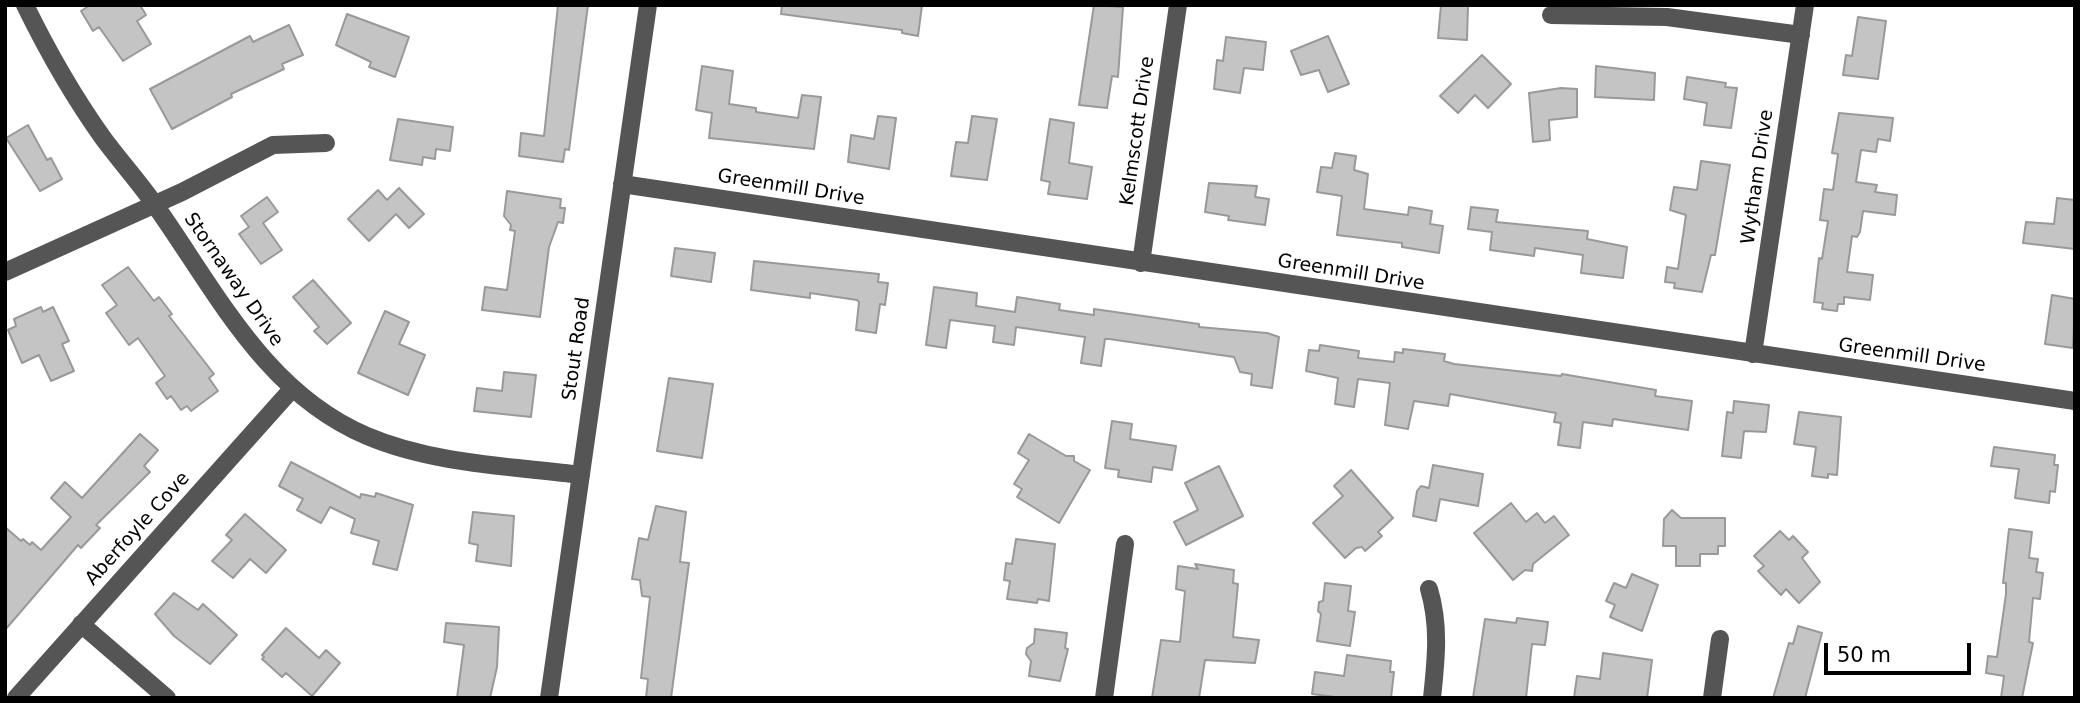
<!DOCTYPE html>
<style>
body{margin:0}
#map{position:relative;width:2080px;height:703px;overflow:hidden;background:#fff;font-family:"DejaVu Sans",sans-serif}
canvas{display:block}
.frame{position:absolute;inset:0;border:7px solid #000;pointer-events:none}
.scale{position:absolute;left:1824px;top:643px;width:147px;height:32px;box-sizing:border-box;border:4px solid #000;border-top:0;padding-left:9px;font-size:21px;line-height:24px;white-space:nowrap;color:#000;-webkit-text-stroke:5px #fff;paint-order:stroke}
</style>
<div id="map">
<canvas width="2080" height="703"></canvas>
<div class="frame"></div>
<div class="scale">50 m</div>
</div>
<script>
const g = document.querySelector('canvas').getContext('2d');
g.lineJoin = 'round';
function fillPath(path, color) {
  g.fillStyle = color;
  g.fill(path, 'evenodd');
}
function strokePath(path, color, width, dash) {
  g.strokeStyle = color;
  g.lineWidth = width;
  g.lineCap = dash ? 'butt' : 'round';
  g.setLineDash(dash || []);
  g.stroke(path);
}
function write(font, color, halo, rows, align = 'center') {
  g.font = font + ' "DejaVu Sans",sans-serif';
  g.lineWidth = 5;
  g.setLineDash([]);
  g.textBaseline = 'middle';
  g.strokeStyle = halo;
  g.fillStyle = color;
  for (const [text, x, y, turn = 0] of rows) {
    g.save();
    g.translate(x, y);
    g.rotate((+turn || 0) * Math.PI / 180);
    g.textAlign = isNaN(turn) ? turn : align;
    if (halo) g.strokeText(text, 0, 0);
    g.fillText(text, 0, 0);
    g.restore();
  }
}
const building = new Path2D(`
 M90,5H140L146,15L137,21L151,44L123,61L99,27L93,31L81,11Z
 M558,5H588L569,150L565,149L563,162L519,156L521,133L544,136Z
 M782,5H922L918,36L902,33V30L781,14Z
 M1094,5L1123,7L1118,77L1112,76L1107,108L1079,105Z
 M1441,5H1468L1467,40L1438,38Z
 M347,14L409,37L395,77L369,67L371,62L336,45Z
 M1858,17L1886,21L1878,79L1843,75L1846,55L1852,56Z
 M289,25L303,55L282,64L284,69L231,94L232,97L172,129L150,89L250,36L253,42Z
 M1328,36L1349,84L1328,92L1319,70L1301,75L1291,51Z
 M1226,37L1266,42L1263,70L1244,68L1240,93L1214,89L1217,60L1223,61Z
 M1482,55L1511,84L1488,108L1475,95L1458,113L1440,96Z
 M702,66L733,71L729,104L756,108V112L798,118L802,95L821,97L814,149L709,138L712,113L696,110Z
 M1596,66L1655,73L1654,100L1595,97Z
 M1687,77L1726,83L1725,87L1737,88L1731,128L1704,125L1707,103L1684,99Z
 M1561,88L1577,89V117L1549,120L1550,140L1533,142L1529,93Z
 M1839,113L1893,118L1890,141L1878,139L1876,152L1861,150L1856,182L1877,185L1875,192L1897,195L1895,215L1863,211L1860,232L1857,237L1852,236L1847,272L1873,275L1870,300L1844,297V304H1838L1837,311L1822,309L1823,303L1814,302L1819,258L1822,259L1828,221L1820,220L1824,189L1833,190L1838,154L1832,153Z
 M878,116L896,118L889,169L848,162L851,135L874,139Z
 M972,116L997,119L987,180L951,176L956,142L968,143Z
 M398,119L453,127L450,151L436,149L435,159L423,157L422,165L390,160Z
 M1050,119L1074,123L1069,163L1092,167L1087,199L1048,194L1050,182L1041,180Z
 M28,125L47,160L51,158L62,179L40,191L6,138Z
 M1335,153L1356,156L1354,170L1368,174L1364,209L1408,215L1409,207L1432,211L1430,224L1443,226L1439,253L1402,247V243L1337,235L1342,196L1317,192L1321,167L1332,168Z
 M1701,161L1730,165L1715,255H1711L1702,292L1674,288L1675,283L1665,282L1667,267L1678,269L1686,215L1670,210L1674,187L1697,190Z
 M1209,183L1257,186L1255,197L1269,199L1265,225L1228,220L1229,216L1205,212Z
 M399,188L424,214L409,228L396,214L369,241L348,219L378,190L387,200Z
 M507,191L561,199L560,208H565L563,223L558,222L549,247L540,317L482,310L485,287L507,290L515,231L510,230L511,225L504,216Z
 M267,197L278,212L263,223L282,250L261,264L239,234L249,227L241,216Z
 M2057,198L2075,200V249L2023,243L2026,222L2054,224Z
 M1471,207L1498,210L1496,222L1588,231L1587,239L1627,247L1623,278L1581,273L1583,255L1535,248L1534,256L1490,250L1492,232L1468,229Z
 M675,248L715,253L711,282L671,276Z
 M754,261L879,274L878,282L888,283L885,305L880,304L876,333L856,330L859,302L857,300L810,293V298L751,290Z
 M128,267L154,301L159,297L172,314L169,316L214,374L209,378L218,391L191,411L187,406L181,410L171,396L167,399L156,383L165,376L138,338L129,345L106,313L117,305L102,285Z
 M313,280L351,323L327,344L314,331L319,327L293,297Z
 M934,287L977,293L976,306L1015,312L1017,297L1060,304L1059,310L1094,315V309L1199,324V327L1267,333L1279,337L1272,388L1251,385L1252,374L1240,372L1234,357L1109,339H1105L1101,366L1081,363L1085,337L1016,327L1014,345L993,342L995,326L950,320L946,348L926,345Z
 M2052,295L2075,299L2073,348L2045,344Z
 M41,307L43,312L53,307L69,341L62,344L74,371L51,381L39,355L22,363L8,330L16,326L14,319Z
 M385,311L409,322L399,344L425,355L408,395L358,373Z
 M1320,345L1359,351L1358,358L1394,362L1395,352L1403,353V349L1445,354L1444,361L1454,364L1561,376L1562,374L1656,390L1655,396L1692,401L1688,430L1613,419L1612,426L1583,422L1580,448L1558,445L1561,423L1554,422L1556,413L1450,394L1448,406L1414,401L1408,429L1385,425L1390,383L1358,379L1354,407L1335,404L1338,378L1306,371L1309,350L1319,351Z
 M504,372L536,375L531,417L474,411L477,388L502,391Z
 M669,378L713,384L702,458L657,451Z
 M1734,401L1769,405L1766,432L1744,431L1741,458L1722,456L1727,412L1733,413Z
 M1799,412L1841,417L1837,475L1828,474V478L1812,476L1816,447L1794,444Z
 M1112,421L1132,424L1130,439L1176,446L1172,470L1153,467L1151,482L1118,477L1119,470L1105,468Z
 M140,434L158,450L144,466L150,472L96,525L100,528L81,548L78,545L5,630V527L21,541L23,539L30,545L32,542L41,550L71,517L51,498L65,482L82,498Z
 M1029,434L1066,456H1074V461L1090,470L1059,523L1017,497L1022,489L1014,484L1029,460L1018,453Z
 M1994,447L2055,455L2054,465H2058L2055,492L2050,491L2049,503L2015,498L2019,469L1991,466Z
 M291,462L360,498L361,494L375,497L376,493L413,505L397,570L373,564L379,541L351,533L355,519L330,507L321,523L297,510L303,499L279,486Z
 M1433,465L1483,474L1478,506L1440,499L1436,521L1413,516L1417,491L1421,486L1429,488Z
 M1219,466L1243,516L1186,545L1174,522L1198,510L1185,483Z
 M1351,470L1393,518L1378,532L1382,536L1365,551L1362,547L1356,548L1345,558L1313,523L1343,496L1334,486Z
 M1511,503L1526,522L1537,513L1545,523L1554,516L1569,535L1533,564L1532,571L1525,570L1513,580L1474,533Z
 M656,506L686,512L680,562L689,563L671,698H646L648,679L641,678L650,597L642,596L640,580L632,579L639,538L648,540Z
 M1672,510L1681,518H1725V546H1718V554H1700V566H1676V546H1663L1664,519Z
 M473,512L514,516L511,566L476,561L478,545L469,543Z
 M245,514L286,550L266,573L250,559L233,578L212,561L232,540L226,535Z
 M2009,529L2032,532L2029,558L2038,559L2036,572L2043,573L2040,599L2033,598L2029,642L2033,643L2022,698H2001L2004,676L1986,673L1988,656L1997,657L2006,594V583H2003Z
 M1780,531L1789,540L1793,536L1808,552L1802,558L1820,582L1799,603L1786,589L1781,595L1758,571L1764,566L1754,556Z
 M1016,539L1055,544L1049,601L1038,599L1037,603L1007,599L1010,581L1004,580L1006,563L1012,564Z
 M1195,564L1234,570L1233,583L1238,584L1233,637L1259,640L1255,663L1205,660L1199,698H1152L1161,640L1180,642L1185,591L1176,589L1178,566L1198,569Z
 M1632,574L1658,585L1642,631L1610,617L1615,605L1606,601L1614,583L1626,588Z
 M1325,583L1351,586L1348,611L1355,612L1350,646L1317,641L1321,614L1318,611L1319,602L1323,601Z
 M174,593L198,610L203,604L237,635L210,664L174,636L155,614Z
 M1517,618L1548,622L1545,645L1532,644L1526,698H1473L1485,619L1516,623Z
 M446,623L499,627L497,667L490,698H457L464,645L444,642Z
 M1798,626L1822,633L1805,698H1773L1789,643L1793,644Z
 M286,628L319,658L326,650L340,663L312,696L286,673L282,677L262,659L264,657L262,655Z
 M1035,629L1067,633L1065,648L1068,649L1060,681L1029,676L1031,661L1026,654L1027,648L1034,643Z
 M1603,653L1652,660L1647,698H1574L1577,676L1600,679Z
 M1347,655L1391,661L1390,672H1394L1391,698H1343L1312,694L1315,672L1344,676Z`);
fillPath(building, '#c4c4c4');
strokePath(building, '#999', 2);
strokePath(new Path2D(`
 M25,5C48,52 73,96 103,138C120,161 139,182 155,205C216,291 265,393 367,436C433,464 510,466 581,475
 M1551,15L1667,17L1801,35
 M622,184L2075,401
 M1141,263L1178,5
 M5,272L182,192L273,145L326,143
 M1753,354L1805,5
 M1429,589C1440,626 1436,660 1432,698
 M81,624L167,698
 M16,698L292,389
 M549,698L648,5
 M1104,698L1125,544
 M1712,698L1720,639`), '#555', 18);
write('19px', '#000', '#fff', [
 ["Kelmscott Drive",1138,131,-82],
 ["Wytham Drive",1758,177,-82],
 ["Greenmill Drive",791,188,9],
 ["Greenmill Drive",1351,273,9],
 ["Stornaway Drive",233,280,55],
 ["Stout Road",577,349,-82],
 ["Greenmill Drive",1912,356,8],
 ["Aberfoyle Cove",138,529,-48]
]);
</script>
